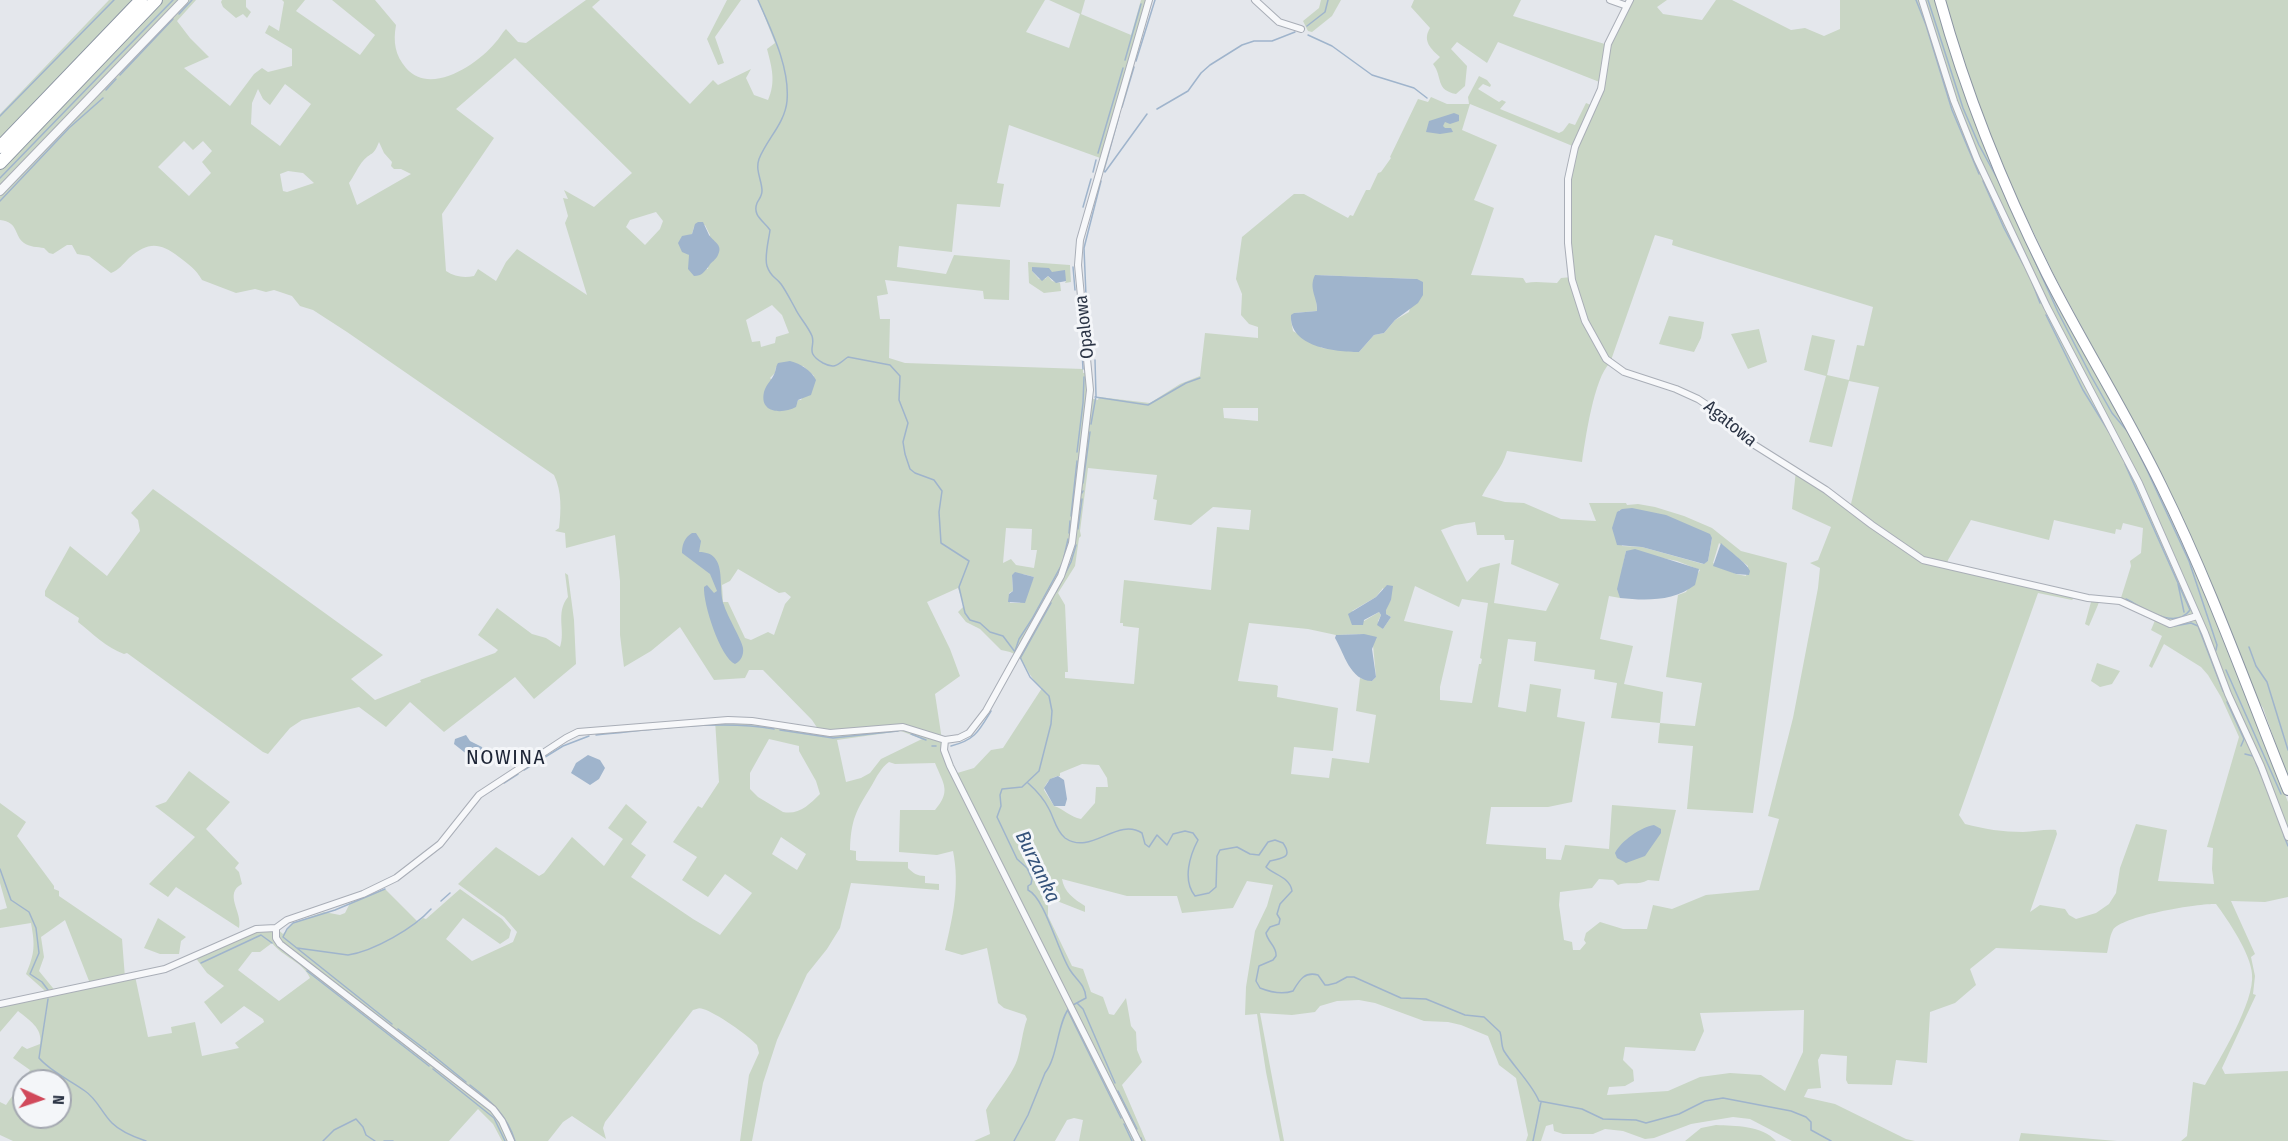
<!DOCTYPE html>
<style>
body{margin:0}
#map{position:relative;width:2288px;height:1141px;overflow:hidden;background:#e4e7ec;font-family:"Fira Sans Condensed",sans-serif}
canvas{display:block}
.north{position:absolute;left:12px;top:1069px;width:60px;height:60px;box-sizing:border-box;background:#f4f6f9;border:2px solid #a4a8b1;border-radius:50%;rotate:93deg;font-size:16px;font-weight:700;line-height:24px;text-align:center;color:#2b3445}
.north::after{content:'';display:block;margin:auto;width:21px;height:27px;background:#d1495b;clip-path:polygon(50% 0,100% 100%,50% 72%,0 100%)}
</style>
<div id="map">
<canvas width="2288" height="1141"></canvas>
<div class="north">N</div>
</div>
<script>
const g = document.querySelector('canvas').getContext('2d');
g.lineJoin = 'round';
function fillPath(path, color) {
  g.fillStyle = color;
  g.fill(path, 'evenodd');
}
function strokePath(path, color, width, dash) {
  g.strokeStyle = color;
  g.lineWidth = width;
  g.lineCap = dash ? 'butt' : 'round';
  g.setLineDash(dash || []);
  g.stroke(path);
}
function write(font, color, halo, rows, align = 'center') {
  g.font = font + ' "Fira Sans Condensed",sans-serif';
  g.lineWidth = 6;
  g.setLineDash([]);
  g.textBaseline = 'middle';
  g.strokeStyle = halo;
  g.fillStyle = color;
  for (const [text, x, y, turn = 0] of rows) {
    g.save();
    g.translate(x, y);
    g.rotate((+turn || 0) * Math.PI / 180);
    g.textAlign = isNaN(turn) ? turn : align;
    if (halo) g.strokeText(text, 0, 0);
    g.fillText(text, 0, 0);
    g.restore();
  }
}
fillPath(new Path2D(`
 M109,0H135L0,140V114Z
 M163,0H196L177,21L190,38L209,57L184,68L230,106L254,74L262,68L268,72L292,66V49L265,33L269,25L279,31L284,2L282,0H305L296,11L360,55L375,35L332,0H375L396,25C393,42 395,55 406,68C430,96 477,65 495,43C499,39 502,33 506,29L518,42L526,43L586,0H600L592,7L690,104L713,80L718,85L751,69L746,78L754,95L768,100C776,82 772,68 767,49L775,43L758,0H1045L1026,32L1069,48L1080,14L1049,0H1085L1081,14L1131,35L1141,0H1149L1103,159L1009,125L997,183L1004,184L1000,207L957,204L952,252L899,246L897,267L946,274L954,255L1010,260L1009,300L984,299L983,291L885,280L888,294L877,296L880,319H890L889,358L905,363L1083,369V373L1089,372L1090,398L1098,400L1099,397L1150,403L1180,384L1200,376L1205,333L1258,338V327L1249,324L1241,315L1242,294L1236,279L1242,237L1294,194H1304L1348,218L1350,215L1353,216L1366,190H1370L1378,173L1381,172L1391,158L1390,157L1418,99L1428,102L1431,97L1447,104H1469L1468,97L1479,76L1487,80L1491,85L1490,87L1483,84L1478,89L1499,102L1502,100L1506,102L1500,109L1559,133L1563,131L1569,123L1575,125L1586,103L1593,106L1602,83L1498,42L1487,63L1457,42L1451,49L1467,66L1465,86L1456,94C1435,90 1443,77 1433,64L1440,57C1431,49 1422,41 1430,28L1411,7L1414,0H1521L1513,16L1608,45L1630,0H1667L1657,7L1663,14L1702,20L1716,0H1732L1791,30L1805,28L1824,36L1840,29V0H1936L1981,135L2156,482L2194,566L2288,802V897L2265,902L2231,901L2255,954L2251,957L2255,976L2253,994L2256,995L2222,1068L2225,1074L2288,1071V1141H2181L2187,1136L2193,1082L2205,1085C2219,1060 2255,1002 2252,974C2251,954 2228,920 2216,904C2199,903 2121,916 2113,930C2109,937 2109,947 2107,953L1996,948L1970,969L1976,985L1955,1003L1930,1012L1927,1063L1896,1060L1892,1085L1848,1084L1846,1080L1847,1056L1821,1054L1818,1060L1821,1088L1808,1089L1804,1097L1835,1104L1906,1139L1915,1141H1792L1750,1119L1733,1117L1691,1124L1654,1138L1645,1139L1623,1131L1605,1129L1593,1134H1563L1554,1131L1553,1124L1546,1126L1541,1141H1526L1528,1135L1516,1078L1499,1065L1488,1036L1461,1025L1448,1022L1424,1021L1375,1003L1359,1000L1337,1001L1320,1006L1315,1012L1292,1015L1260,1013L1284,1141H1280L1266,1072L1257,1014L1245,1015L1246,987L1255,931L1267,906L1273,885L1247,881L1233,908L1182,913L1177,896H1127L1062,879C1064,892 1074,899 1085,906V912L1057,901L1048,905V916L1072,966L1083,969L1091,992L1103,997L1109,1014L1114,1015L1126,998L1131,1026L1136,1032L1137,1050L1142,1062L1122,1085L1146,1141H1079L1083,1120L1074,1118L1067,1120L1055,1141H974L990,1134L986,1110C995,1094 1014,1073 1018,1057C1022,1043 1022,1033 1027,1019L1025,1015L1004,1008L998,1003L987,948L962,955L945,950C953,916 960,886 953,851L937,855L899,852L900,810H935C951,791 944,785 935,763L895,764L889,762C881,768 877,776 872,785C856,811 851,819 850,850L856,851V860L859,861L908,862V868C913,873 917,876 925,876V883L939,884V890L851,883L840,928L827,949L807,974L777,1040L763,1083L752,1141H740L749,1075L759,1053L757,1045C749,1036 715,1012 703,1009C699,1007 697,1009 693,1010L605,1122L603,1128L606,1139L572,1116L563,1122L548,1141H502L493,1124L478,1109L449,1141H13L0,1135V1102L6,1105L30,1070L13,1058L22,1046L27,1049L40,1044C43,1028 29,1020 18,1011L0,1032V1004L46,995L44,990L26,974C35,953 35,945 31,923L0,928V910L7,908L0,883V803L26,822L17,836L54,886V889L59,891V896L122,939L125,978L135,976L148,1037L172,1033L171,1027L195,1022L202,1056L239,1048L235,1043L264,1022L263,1019L244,1006L221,1024L204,1002L224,986L207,973L195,957L254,930L276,928L283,934L293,923L324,912L340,915L345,913L350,903L385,889L418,922L423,918L426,919L460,889L502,919L511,930L509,938L500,944L463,918L446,939L472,961L513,942L517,932L504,917L458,884L496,847L539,876L544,873L572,837L604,866L623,839L608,828L626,804L647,822L631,844L646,855L631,877L693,919L720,935L752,893L725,874L708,897L682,880L697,857L673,842L698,806L702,808L719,782L715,720L818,729L812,720L763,670H749L745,678L714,680L680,627L651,651L624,667L620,635V581L615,535L566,548L565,533L555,531L559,528C561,511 562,491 554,475L347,332L313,310L300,306L292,296L274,290L266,292L255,289L236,293L202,280C196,269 188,264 179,257C159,242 148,242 129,258C123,264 119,270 111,273L89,256L77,254L72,245H67L53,254L49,253L44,248C38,247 29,247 24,243C14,236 19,222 0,220V169ZM515,58L632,173L594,207L564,190L568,199L563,198L568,216L565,223L587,295L517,249L506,262L496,281L478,269L474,276C464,278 455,277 446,271L442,214L494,138L456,109ZM285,84L311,104L280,146L251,124L252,103L258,89L263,99L270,105ZM1470,104L1575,147L1568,186L1572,277L1561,278L1557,283C1547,283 1536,281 1526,283L1523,278L1471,275L1494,208L1474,200L1497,145L1462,130ZM184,141L193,150L203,141L212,151L202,162L211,173L189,196L158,167ZM379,142L384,153L392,162L391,166L394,169H401L411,174L357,205L349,183C354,176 359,165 363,161C372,151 373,157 379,142ZM288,171L303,173L314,183L287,192L283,191L280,174ZM656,212L663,221L660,229L645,245L626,227L630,220ZM705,225L710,235L708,269L689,265V255L686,252L687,236L692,234L694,227ZM1655,235L1673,240L1672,245L1873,307L1864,346L1857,345L1849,380L1827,375L1835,340L1812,335L1804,370L1826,376L1809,442L1832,447L1849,381L1879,387L1850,508L1796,470L1792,509L1831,527L1818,560L1810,563L1820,568L1818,588L1793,718L1768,816L1779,819L1759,890L1706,895L1672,909L1653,905L1647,929H1623L1600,922L1586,933L1584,940L1586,943L1580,950H1573L1572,942L1564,940L1559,905L1560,892L1592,888L1599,879L1613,880L1618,885C1628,881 1638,886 1648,880L1659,881L1676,810L1612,805L1609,849L1565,845L1561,860L1546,859V848L1486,844L1491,807H1548L1572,802L1585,722L1557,717L1561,689L1530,684L1526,712L1498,707L1508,639L1536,642L1534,661L1595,670L1594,679L1617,683L1611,718L1660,723L1658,743L1693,746L1687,809L1753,813L1787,563L1741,551L1712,528L1684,516L1655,507L1638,504L1627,505L1626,503H1589L1596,521L1561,519L1524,503L1505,502L1482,496C1490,480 1502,469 1507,451L1582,462C1585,441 1594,377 1610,363ZM1315,275L1417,279L1409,312L1395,320L1384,333L1374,335L1359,352L1322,348L1293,331L1291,320L1294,313L1317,311ZM772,305L782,315L789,333L776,337L775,343L761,347L760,341L752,342L746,320ZM803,366L814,376L801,400H798L797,403L770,378L775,373L776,367ZM1223,408H1258V421L1224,418ZM1088,468L1157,475L1153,499L1157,500L1154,520L1191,525L1213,507L1251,510L1249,530L1217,527L1211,590L1124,580L1120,623H1123V626L1139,628L1134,684L1065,678V672H1068L1065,605L1058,593L1075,566L1079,538L1081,536L1080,531ZM1619,510L1712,538L1708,561L1703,564L1642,547L1622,546ZM1971,520L2049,540L2054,520L2115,534L2116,529L2121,530L2123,523L2143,528L2141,553L2130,561L2131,566L2120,601L2156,618L2151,630L2162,636L2149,666L2152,668L2164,644L2201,667L2208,675L2221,697L2239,737L2207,847L2213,848L2212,869L2214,884L2158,881L2167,830L2136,824L2120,868L2116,893L2109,904L2096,913L2076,919L2069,915L2065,909L2040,905L2030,912L2057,834L2056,830C2044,829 2034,832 2023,832C2003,832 1984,829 1965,824L1959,815L2038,593L2072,600L2074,598L2091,602L2085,624L2089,626L2100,600L1947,566L1948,560ZM1475,522L1477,535H1504L1505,540H1514L1511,564L1559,584L1546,611L1494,603L1500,563L1480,568L1467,582L1441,530L1455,525ZM1006,528L1032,529L1031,550H1037L1034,568L1016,565L1011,559L1003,563ZM1719,543L1748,566L1746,576L1736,574L1713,563ZM1626,551L1677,561L1700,570L1686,592L1678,595L1666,677L1702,683L1695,726L1660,723L1663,692L1624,684L1633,646L1600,639L1609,596L1620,598L1622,570ZM738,569L779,593L785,592L791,597L785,604L774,635L768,632L751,640L745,638L728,602H723L722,585L730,581ZM1023,574L1034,577L1020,603H1010L1009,593L1013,591L1012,575ZM1415,586L1459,607L1462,599L1488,603L1480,658L1482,659L1481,664H1479L1472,703L1440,700V687L1453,631L1404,621ZM958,588L964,606L958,612L966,622L980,629L1001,650C1029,654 1021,671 1042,688L1003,748L991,750L974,768L954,774L942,740L935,694L960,676L950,649L927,602ZM1383,588L1391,600L1385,609L1386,614L1391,617L1383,629L1378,621L1381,615L1379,612L1364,621L1352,611L1376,597ZM1249,623L1308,629L1336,635L1364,634L1373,645L1376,677L1372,681L1360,678L1356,711L1376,715L1369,763L1332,758L1329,778L1291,774L1294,747L1333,751L1338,708L1277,697L1278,686L1276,685L1238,681ZM901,731L922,739L881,759L870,773L861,778L846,782L837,740ZM769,739L799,746V751L816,781L820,794C809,805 799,815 783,812L758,797L750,789V773ZM1082,764L1099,765L1107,778L1108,787H1096L1095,803L1081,819C1070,817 1064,809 1054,806L1044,790C1045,782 1053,776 1060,776V773ZM781,837L806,854L797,870L772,854ZM65,920L91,986L57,993L39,971L44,957L41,937ZM272,943C283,957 303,962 310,978L279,1001L238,970L252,952H260ZM1804,1010L1803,1052L1785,1091L1761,1075L1730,1073L1700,1077L1668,1091L1607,1095L1609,1087L1625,1086L1634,1081L1633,1070L1623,1060L1625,1047L1695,1051L1704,1031L1700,1013ZM24,1081H60V1117H24Z
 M222,0H246V7L251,12L247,18L243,14L236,18L223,7L221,2Z
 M727,0H741L715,37L724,63L718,65L707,39Z
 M1321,0H1341L1332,16L1312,32L1308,31L1303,21L1319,8Z
 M1944,0H2288V779L2263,708L2255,696L2149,451L2056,279L2013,190L1978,104Z
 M1028,262L1070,265L1071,282L1065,283L1066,281L1053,272L1032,271L1039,279H1045L1048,276L1052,281L1060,283L1061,291L1044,293L1029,283Z
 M1669,316L1704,322L1701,338L1694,352L1659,344Z
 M1759,329L1767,362L1748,369L1731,334Z
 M153,489L383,655L351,679L375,700L421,682L420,680L495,653L498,650L478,635L497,608L532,634L546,638L560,647C566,631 555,613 568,597L565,573L568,575L574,620L576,664L534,699L515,677L444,732L410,702L386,727L359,707L302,720L290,728L268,754L263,752L127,653L124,654C107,648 92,633 78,622L79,618L45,596V591L70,546L107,576L140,531L138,520L131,513Z
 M2097,663L2120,671L2112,684L2100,687L2091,681Z
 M189,771L230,802L206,829L239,863L235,868L239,872L242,884C223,894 243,912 239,928L176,887L168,897L149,884L195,837L155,806L166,802Z
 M158,918L186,937L181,941L179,954H160L144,948Z
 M1716,1125C1735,1126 1762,1125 1776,1141H1685L1701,1128Z
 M2021,1133L2117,1141H2158H2019Z`), '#c9d6c5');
fillPath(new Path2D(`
 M1454,113L1459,115V121L1450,124L1445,122L1443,126L1445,128H1451L1453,132L1440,134L1426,132L1429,121Z
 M698,222H703C705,226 707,231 709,235C715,243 723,245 718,255C716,260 711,262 709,266C704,272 702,276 694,276L688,269L689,255L682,252L678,243L682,236L692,234L695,224Z
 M1032,267L1049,268L1052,272L1065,270L1066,281L1056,283L1048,276L1042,281L1032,271Z
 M1315,275L1417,279L1423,282V295L1418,303L1395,320L1384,333L1374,335L1359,352C1335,352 1289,347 1291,315L1294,313L1317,311C1318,298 1308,289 1315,275Z
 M790,361C801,364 811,370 816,380L811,395L798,400L796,407C783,414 759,414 764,392C766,384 773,379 775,372C776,369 776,366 778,363Z
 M1632,508L1666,515L1710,534L1712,538L1708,561L1704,564L1642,547L1617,545L1612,528L1617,512L1622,509Z
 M692,533H696L701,541L699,552C729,552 717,587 724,605C727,616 742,640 743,648C744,655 741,661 735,664C720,657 703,604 704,587L707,585L714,593L717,591L710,574L682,553C682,545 684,538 692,533Z
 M1721,543C1728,550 1747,563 1750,571L1749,575L1736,574L1713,566Z
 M1635,549L1699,569L1695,585C1674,601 1647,601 1620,598L1617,589L1626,551Z
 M1015,572L1034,577L1025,603L1008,602L1009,594L1013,591L1012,575Z
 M1387,585L1393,586L1391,600L1386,610V614L1391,617L1383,629L1377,625L1381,615L1379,612L1364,620L1363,625H1352L1348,614L1376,597Z
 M1364,634L1377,637L1372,649L1376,677L1372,681C1350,681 1344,653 1335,638L1336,635Z
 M466,735L470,741L482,747L483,752L479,757L473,759L454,744L455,739Z
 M588,755L600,760L605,768L599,779L590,785L571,773L576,763Z
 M1058,776L1064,780L1067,799L1065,806H1054L1044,788L1050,779Z
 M1654,825L1661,829V833L1645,856L1626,863L1617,858L1615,853C1621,841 1641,827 1654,825Z`), '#9fb4cc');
strokePath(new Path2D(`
 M758,0C771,30 790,67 787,101C785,123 767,139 759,159C755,171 762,180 762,191C762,196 759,199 757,203C752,216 764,221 770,230C769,239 764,257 767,266C771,278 775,276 781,284C786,291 790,299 795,308C799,317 808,326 812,336C816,347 804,352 823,363C836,370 839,363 848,357L890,365L900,376L899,400L908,423L903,442L905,454L910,469L915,473L934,480L942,491L939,512L941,543L969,561L959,587L965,613L970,620L980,623L990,632L1003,636L1015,652
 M1916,0L1926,25L1952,110L1979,174
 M1928,0L1963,108L1979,145L1998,180L2058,312L2091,376L2112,413L2128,432L2147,470L2189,561L2217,645L2216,650
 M179,14L192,0
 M1307,26L1325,12L1328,0
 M1308,35L1332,46L1372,75L1414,88L1427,98
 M1125,60L1141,4
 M1136,61L1155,0
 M120,75L173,19
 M106,90L116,79
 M1122,107L1134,67
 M1157,109L1188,91L1201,73L1210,65L1242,45L1254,41H1272L1295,32
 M0,116L114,0
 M1098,153L1123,68
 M1104,170L1119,116
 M1104,171L1105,172L1147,114
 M1093,172L1096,160
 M0,178L173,0
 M1983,181L2004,228L2023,264
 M0,201L69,128L103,98
 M1083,207L1091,179
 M1073,267L1075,290
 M2032,282L2040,303
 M1086,296L1084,248L1101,181
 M1087,302L1088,313
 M2046,315L2083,390L2109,432
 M1089,320L1092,350
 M1079,323L1081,342
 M1082,351L1083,369
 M1095,397L1148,405L1186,383L1200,378
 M1091,424L1096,396L1095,360
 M2112,439L2122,457
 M1077,452L1083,403L1084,377
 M2125,464L2190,610C2175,631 2142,607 2126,599
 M1083,483L1090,432
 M1082,493L1083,491
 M1071,516L1077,461
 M1078,529L1082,499
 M1069,533L1070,521
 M1064,557L1068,539
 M2178,584L2184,612
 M1056,592L1071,562L1076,545
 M2169,627L2191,623L2198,626L2223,691
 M2249,647L2256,666L2267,682L2288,750
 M1015,651L1019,639L1032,619L1062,564
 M1020,657L1030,677L1049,696L1052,711L1051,724L1039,771L1022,787L1002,789L1000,795L1001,806L997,817L1017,859L1027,868L1032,879L1031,884L1028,886V890C1045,898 1058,952 1070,970C1076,980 1085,984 1086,998L1073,1005
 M1021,657L1051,603
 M2226,670L2281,794
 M2227,702L2244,739L2241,746
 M780,730L833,738L898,731
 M911,734L926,740
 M596,735C652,730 720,719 774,729
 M932,746H936
 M951,746C975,740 979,731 991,711
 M2245,754L2253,756
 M2256,763L2261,775
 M524,770L563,746L589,736
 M504,783L518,774
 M1028,783C1037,791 1044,799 1049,809C1054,818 1056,831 1065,838C1091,856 1117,817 1142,833L1145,844L1149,847L1157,835L1167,845L1173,834L1185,831L1193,833L1198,840C1190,855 1182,880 1195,896L1209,893L1216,887L1217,856L1220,850L1237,847L1250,854L1259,855L1268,842L1275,840L1283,843C1294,859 1280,858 1270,861L1266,867C1274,875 1290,877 1292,891L1280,904L1277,914L1280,919L1279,924L1270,927L1266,933C1268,943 1277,946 1276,956L1273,960L1259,966L1256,981L1260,988C1270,992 1282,995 1293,991C1299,981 1304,971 1318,975L1325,985H1328L1336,983L1347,977H1354L1401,998L1426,999L1465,1015L1484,1017L1500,1032C1502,1038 1501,1046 1504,1051C1514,1067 1532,1084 1539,1101L1582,1109L1603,1119L1636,1120L1646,1123L1679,1114L1705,1101L1723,1098L1791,1111L1806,1117L1811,1122V1130L1831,1141
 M491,791L498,786
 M2284,836L2288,846
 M0,869L11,900L29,912L36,928L39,953L30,974L42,982L48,990
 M385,889L335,910L293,923L287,929L283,937L392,1024
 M441,901L450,893
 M297,948L348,955C374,951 414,928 431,909
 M201,963L261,935L272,943
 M307,971L429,1066
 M48,999L39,1058C51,1072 70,1080 85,1091C97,1099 102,1113 112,1123C121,1132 134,1137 146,1141
 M1077,1003L1083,1009L1115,1083
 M1068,1011L1121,1118
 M398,1029L426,1050
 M429,1052L466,1082
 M433,1069L494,1118L505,1141
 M470,1085C491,1101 507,1115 515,1141
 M1118,1091L1137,1129
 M1124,1124L1132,1141
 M1141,1138L1142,1141
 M323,1141L334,1130L356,1119L363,1127L366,1135L375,1141
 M384,1141H393
 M1014,1141L1028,1115L1045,1073C1058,1057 1057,1024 1069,1008
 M1533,1141L1541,1102`), '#9fb4cc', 1.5);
const minor = new Path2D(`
 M1255,0L1279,22L1301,29
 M1610,0L1627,6
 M1630,0L1608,44L1601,89L1575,147L1568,179V243L1572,280L1585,321L1606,359L1624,372L1676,389L1698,399L1713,409L1745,439L1826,490L1872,525L1923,560L2088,598L2120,601L2170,624L2197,616
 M1922,0L1954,101L1977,159L2047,307L2139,483L2205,633L2228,694L2261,766L2288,837
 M945,740L944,750L950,766L1138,1141
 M276,928V938L280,944L493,1109L502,1121L511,1141
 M0,1004L165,969L256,929L276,928L287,920L363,894L396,878L440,844L479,795L566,738L578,732L728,720L752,721L830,733L903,727L945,740L959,738L969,733L986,711L1061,576L1072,543L1090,390L1078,265L1080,240L1149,0`);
const tertiary = new Path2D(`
 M0,191L184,0`);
const trunk = new Path2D(`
 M1940,0C1966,94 2003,186 2047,274C2083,345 2126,413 2161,485C2210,584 2247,688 2288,790`);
const motorway = new Path2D(`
 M0,147L141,0
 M0,163L156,0`);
strokePath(minor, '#a9aeb7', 8);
strokePath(tertiary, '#a9aeb7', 10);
strokePath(trunk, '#8b94a3', 12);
strokePath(motorway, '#8b94a3', 14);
strokePath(minor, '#f7f8fa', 6);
strokePath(tertiary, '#f7f8fa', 8);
strokePath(trunk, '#fff', 10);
strokePath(motorway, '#fff', 12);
write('18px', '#2b3445', '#f4f6f9', [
 ["Opalowa",1085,327,-96],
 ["Agatowa",1730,424,39]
]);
write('italic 20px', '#34527a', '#f4f6f9', [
 ["Burzanka",1037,867,64]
]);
g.letterSpacing = '1.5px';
write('21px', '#1d2536', '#f4f6f9', [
 ["NOWINA",506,758]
]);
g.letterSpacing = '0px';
</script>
